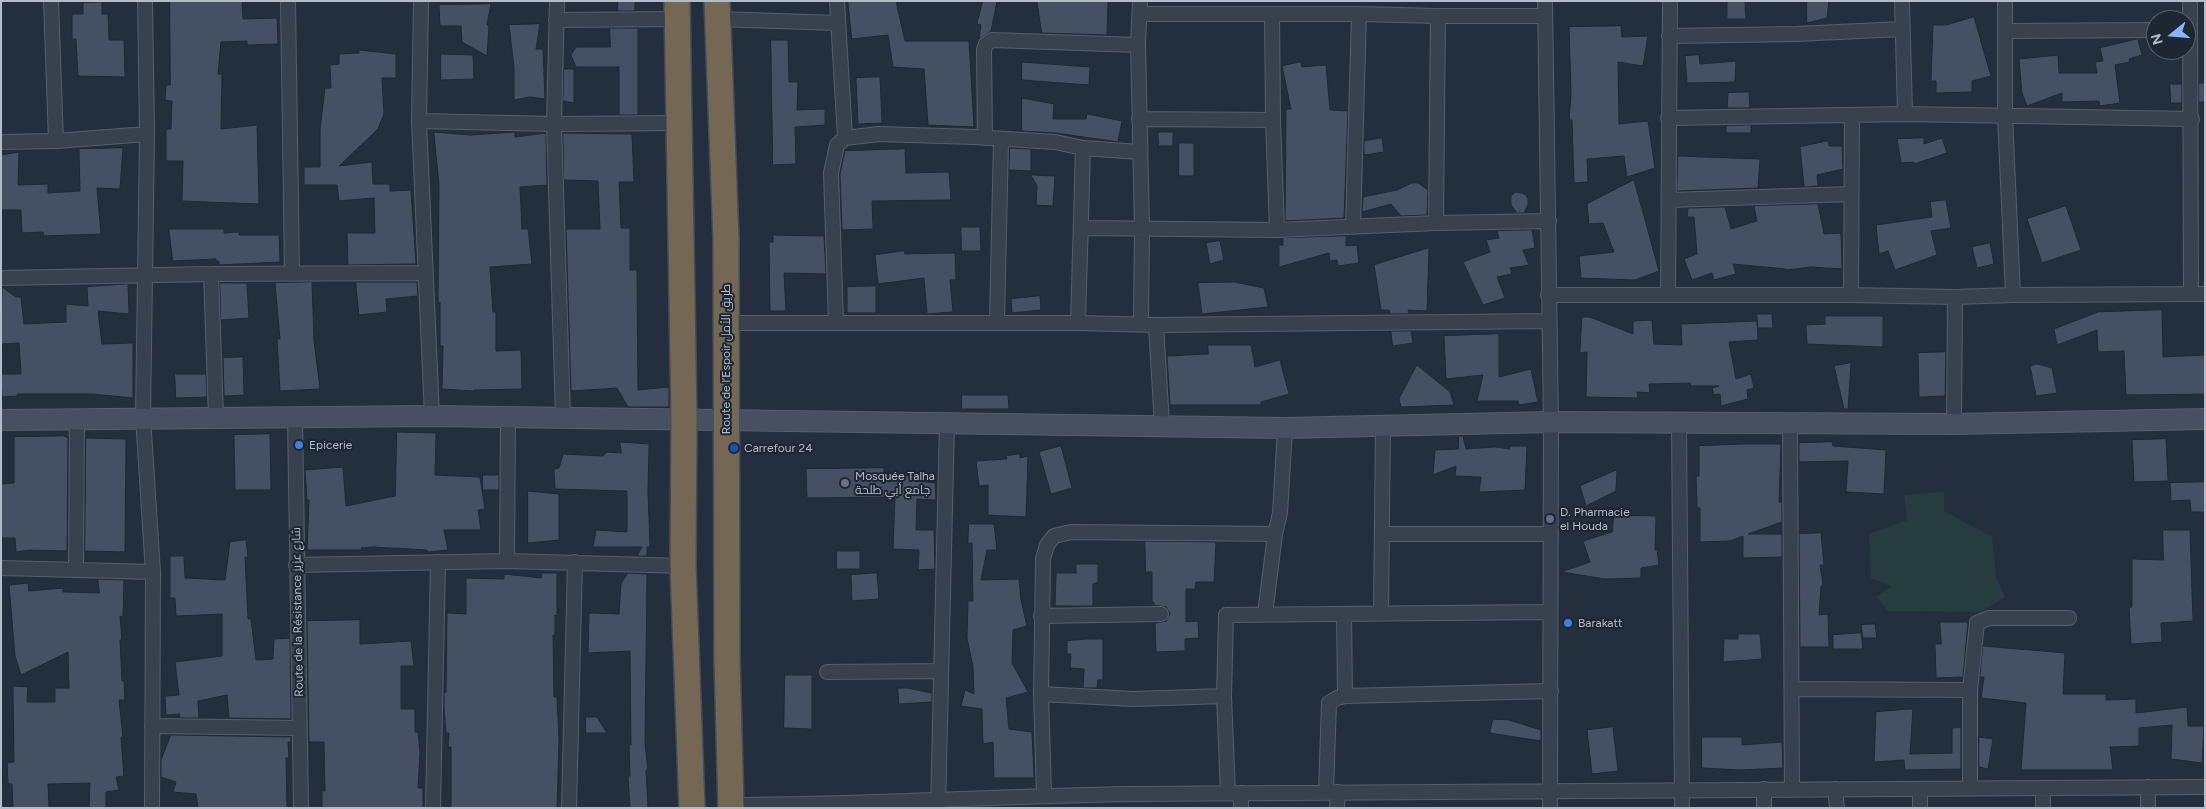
<!DOCTYPE html>
<meta charset="utf-8">
<style>
body{margin:0}
#map{position:relative;width:2206px;height:809px;overflow:hidden;background:#242f3e;font-family:Figtree,sans-serif}
canvas{display:block}
.frame{position:absolute;inset:0;border:2px solid #b4bcc9;pointer-events:none}
.north{position:absolute;left:2146px;top:10px;width:50px;height:50px;box-sizing:border-box;background:#1d2633;border:1px solid #59626f;border-radius:50%;rotate:253deg;font-size:14px;font-weight:700;line-height:20px;text-align:center;color:#b4bcc9}
.north::after{content:'';display:block;margin:auto;width:18px;height:22px;background:#8ab4f8;clip-path:polygon(50% 0,100% 100%,50% 72%,0 100%)}
</style>
<div id="map">
<canvas width="2206" height="809"></canvas>
<div class="frame"></div>
<div class="north">N</div>
</div>
<script>
const g = document.querySelector('canvas').getContext('2d');
g.lineJoin = 'round';
function fillPath(path, color) {
  g.fillStyle = color;
  g.fill(path, 'evenodd');
}
function strokePath(path, color, width, dash) {
  g.strokeStyle = color;
  g.lineWidth = width;
  g.lineCap = dash ? 'butt' : 'round';
  g.setLineDash(dash || []);
  g.stroke(path);
}
function write(font, color, halo, rows, align = 'center') {
  g.font = font + ' Figtree,Cairo,sans-serif';
  g.lineWidth = 4;
  g.setLineDash([]);
  g.textBaseline = 'middle';
  g.strokeStyle = halo;
  g.fillStyle = color;
  for (const [text, x, y, turn = 0] of rows) {
    g.save();
    g.translate(x, y);
    g.rotate((+turn || 0) * Math.PI / 180);
    g.textAlign = isNaN(turn) ? turn : align;
    if (halo) g.strokeText(text, 0, 0);
    g.fillText(text, 0, 0);
    g.restore();
  }
}
fillPath(new Path2D(`
 M1944,492V511L1992,537L1996,577L2005,597L1981,612L1888,611L1876,597L1892,586L1871,578L1869,534L1907,520L1904,495Z`), '#263c3f');
const building = new Path2D(`
 M170,1H242L243,19L277,18L278,44L247,45V41L221,42L218,74H222L221,129L257,125L259,204L182,201L183,161H166V129H171L172,101L165,100L166,85H170Z
 M618,1H635V11H618Z
 M848,1H896L905,41H969L974,127L928,125L924,69L893,67L888,35L852,39Z
 M983,1H997L991,31L979,39L981,25L977,24Z
 M1037,1H1108L1107,35L1042,33Z
 M1745,1L1746,19H1727V2Z
 M1807,1H1829L1827,18L1807,23Z
 M102,2V14H108L109,40H124L125,77L78,76L76,39H72V14H83V3Z
 M491,4L487,25H489L487,56L462,42L461,26H440L439,5Z
 M1974,17L1991,76L1972,81V92L1936,93V81H1931L1933,25H1946Z
 M540,24L536,49H543L545,99L530,97L514,100V67L509,25Z
 M1621,26L1622,37L1648,36L1643,66L1618,62L1619,124L1648,121L1655,168L1627,177L1624,156L1587,159L1588,182L1574,183L1572,120H1569L1571,94L1569,27Z
 M610,28H638V115H619V67H576L571,55L576,47H610Z
 M2138,39L2142,55L2129,59L2130,62L2115,65L2120,103L2100,106L2099,101L2062,102V93L2027,106L2022,93L2019,59L2058,55L2059,73H2097L2095,62L2103,61L2100,48Z
 M771,40H788L789,82H798L797,110L825,109V125L795,127L796,164L773,165Z
 M359,50L396,54V78H382L384,114L378,129L339,166L372,162L373,184H390V191L411,190L416,264L348,265L347,233H375L374,198L339,201L337,185H304V167H320V130L325,88H331L330,65L339,64V54L359,53Z
 M441,54L473,55L474,79L441,80Z
 M1699,55L1700,64L1736,61L1735,82L1687,83L1685,56Z
 M1022,62L1090,67L1089,85L1022,80Z
 M1301,62L1302,67L1326,65L1330,110L1348,111L1344,218L1285,221L1286,109H1291L1282,66Z
 M564,69H574V103L563,101Z
 M880,77L882,123L858,124L856,78Z
 M2199,83H2205V102H2199Z
 M2170,84H2182V103H2171Z
 M1749,92L1750,108H1727L1728,93Z
 M1022,98L1054,104L1053,119H1086L1087,114L1122,121L1118,142L1056,133L1022,131Z
 M1751,125V133H1726V126Z
 M434,132L470,135L515,132V137L546,133L547,185L520,187L522,229H528L532,264L490,267L493,312H496V351L521,350L522,389L474,390V391L442,389L443,346H440V302L438,303L439,185Z
 M1158,132H1173V146H1159Z
 M563,133L632,134L634,182H619L621,228H630V270H637L638,390L669,387V407H628L617,388L571,391L566,229H600L598,181L564,180Z
 M1382,138L1384,152L1364,155V141Z
 M1924,138V144L1942,138L1947,153L1914,164V162L1901,163L1897,139Z
 M1828,141L1829,146H1842L1843,169L1817,175L1818,186L1804,187L1800,147Z
 M1179,143H1194V176H1179Z
 M123,148L120,189L97,188L101,234L44,236L43,232L22,233L21,210H1V155L19,152L18,185L48,184V193L80,191L79,149Z
 M1010,148L1031,149V171L1009,170Z
 M905,149L906,173L949,172L951,200L872,201L873,229L842,230L840,174L845,151Z
 M1678,156L1760,159L1758,188L1677,191Z
 M1031,175L1055,176L1053,206L1036,205L1037,186Z
 M1634,180L1659,271L1635,280L1581,278L1579,256L1614,252L1603,223L1589,224L1587,204Z
 M1412,183H1418L1428,190L1427,215L1401,216L1391,204L1362,212L1363,197L1397,190Z
 M1516,192L1525,194L1528,198V204L1524,213H1517L1511,205V196Z
 M1946,200L1951,228L1931,231L1937,255L1895,270L1888,251L1879,254L1876,225L1932,217L1930,202Z
 M1818,204L1824,234L1841,233L1842,269L1811,267L1786,270V269L1733,264L1736,274L1714,280L1712,273L1692,280L1684,259L1697,254L1694,217H1687L1688,208L1725,207L1731,229L1757,221L1754,206Z
 M2066,206L2081,250L2042,263L2027,219Z
 M961,227H980L981,251H962Z
 M169,229H224V233L239,232V235H279L280,262L219,265V261H216V259L173,261Z
 M1532,230L1535,248L1523,250L1529,265L1510,268L1512,274L1497,277L1505,298L1483,305L1463,262L1490,252L1486,240L1499,238L1497,231Z
 M773,235L824,236L826,274L784,273L786,311H770L769,242H773Z
 M1346,236V246L1357,245L1359,263L1338,266L1337,260L1330,261L1329,253L1279,267V245H1283V238Z
 M1220,241L1224,260L1210,264L1206,243Z
 M1990,243L1994,264L1977,268L1972,247Z
 M1429,248L1427,311L1408,310L1409,314H1390L1389,310H1381L1374,265Z
 M904,251L905,254L955,253L956,280H950L953,312L927,314L924,278L878,284L875,255Z
 M312,282L314,341L320,389L280,391L277,339H280L275,283Z
 M356,282H417L418,296L386,299L387,312L359,315Z
 M1234,282L1264,288L1268,307L1202,314L1198,283Z
 M220,283H247L249,318L221,320Z
 M128,284L129,314L98,311L102,344L133,343V398L92,394H17V396L2,397L1,374H21L19,343L1,344L2,287L16,297H21L24,324L66,322V304L88,306L87,287Z
 M876,286V313H847V287Z
 M1040,296L1041,310L1012,313L1011,299Z
 M2162,310L2163,357L2205,355V394L2126,395L2124,351L2098,352L2097,330L2057,345L2054,329L2098,312Z
 M1757,314H1772L1773,328H1758Z
 M1825,316H1883V347L1807,344L1806,325L1825,324Z
 M1582,317H1590L1633,334V321L1652,320L1654,344L1682,345L1681,324L1757,321L1758,340L1729,342L1736,379L1751,374L1754,388L1747,390L1748,399L1721,406L1720,394L1714,395L1712,388L1719,386H1691L1690,383L1649,384L1650,393L1637,392L1638,398L1586,397L1587,352L1580,353Z
 M1391,331H1411L1413,343L1393,346Z
 M1499,334V377L1531,369L1538,402L1519,405L1518,401H1477L1483,375L1446,379L1444,336Z
 M1208,345H1251L1255,367L1280,360L1289,394L1261,402V405H1170L1167,356L1208,354Z
 M1946,352L1945,396L1919,397L1918,353Z
 M243,357L244,395L224,396L223,358Z
 M1851,363L1848,409H1844L1834,366Z
 M2038,364L2052,368L2057,393L2036,396L2030,366Z
 M1417,365L1450,392L1454,405L1401,407L1399,399Z
 M175,374H206L207,397L176,398Z
 M962,395H1008L1009,409H962Z
 M397,432L436,433L435,475L480,477L485,509L478,510L481,530H444L448,550L428,552L427,550L374,547L361,548L362,550H307L309,500H307L305,470L343,467L346,506L395,496Z
 M270,434L271,490H235L234,435Z
 M64,436L68,438L67,551L29,550L16,552L15,538H2L1,529V484L14,483V437Z
 M1459,436H1463L1466,449L1495,447L1510,449V446H1527L1525,490L1479,492L1481,477L1455,476L1456,466L1433,475L1435,450L1458,449Z
 M86,438L126,439L125,552L85,551Z
 M2166,439L2168,481L2134,482L2132,440Z
 M620,442L649,444L648,492L650,547H647V556H637L642,547H593L596,530L627,532V491L555,489L554,469L559,468L563,454L603,456L607,452L621,453Z
 M1832,442L1833,446L1886,450L1884,494L1846,492L1848,461L1799,462V443Z
 M1745,444H1781L1779,502H1782V522L1748,534H1782V557L1743,558V536L1730,541L1700,542V508H1697L1696,476H1699V446Z
 M1061,446L1072,488L1051,494L1039,452Z
 M1020,454V458L1028,456L1026,517L988,515V485L979,486L976,461L1007,459L1006,456Z
 M884,468V474L916,476V481L935,483L936,500L917,499L916,530H934L935,569L918,570L919,550L893,549L895,497L807,498L806,469Z
 M1617,470L1616,491L1586,506L1580,486Z
 M483,475H499V490H483Z
 M2205,482V512H2191L2190,500L2171,501L2170,483Z
 M528,491L559,494V540L528,543Z
 M1614,515L1656,516L1655,550H1657L1659,565L1641,568V578L1605,579L1561,572L1590,562L1583,541L1612,532Z
 M969,524H994L997,550H987L981,580L1019,579L1021,600L1027,626L1013,630L1012,663L1028,692L1006,698L1009,729L1032,732L1034,778H994L993,742L983,744L982,709L961,706L965,690L974,694L973,667L967,638L968,601H973L972,543H968Z
 M2163,530H2190L2193,621L2161,623L2162,642L2131,644L2129,608L2132,607V559L2163,560Z
 M1821,533L1824,565H1820L1823,584L1821,587L1819,615L1828,614L1829,647H1800L1799,534Z
 M246,540L248,557H245L248,619H251L256,660L273,659L274,639L290,638L291,719L229,718L227,695L198,701L199,718H179L180,714L166,715L165,696L179,695L175,662L222,656V614L176,616L175,598H170V556H184L185,578L225,580L230,542Z
 M1145,541L1216,542L1214,582H1196L1195,589H1186V622L1198,621L1199,638L1185,639V651L1156,652L1155,623L1166,621L1170,613L1166,607L1154,605V602H1152V572H1146Z
 M837,551H860V569H837Z
 M1076,564H1098V582L1093,584V606H1055L1056,573H1076Z
 M542,573H557V616L555,615V635H553L554,697H557L559,741L557,808H451V747H448L449,733H446L444,708V693L446,692L447,613L466,614V578L504,579V574L541,578Z
 M628,573L647,574L645,744L648,770H646L648,808H630L628,776H630L629,745H631L630,651L588,653L589,613L619,614L621,584Z
 M877,573L879,599L852,601L851,575Z
 M98,579L124,580L123,617L120,616L122,640H120L122,681H124L125,700H119L123,737H121L124,776L116,777L119,790L106,792V808H89L90,783L48,784L49,808H13L12,784H8L7,763L14,762L13,686L28,687L27,702H55V688H69L68,652L21,675L15,656L9,585L28,583L29,591L63,588V592L99,593Z
 M360,620V644L411,641L414,666H401V709H415V732H418L420,752L418,788H423V808H322V791H325L324,742H309L307,621Z
 M1940,622H1968L1963,677L1936,678L1935,644H1941Z
 M1875,624L1877,638H1863L1861,625Z
 M1861,633L1863,649H1833V635Z
 M1738,634H1760L1762,659L1723,662L1724,639H1738Z
 M1087,639H1103V680H1098L1097,688H1083L1084,669L1070,668L1071,654H1067V641Z
 M1983,646L2065,653L2063,694H2106V700L2136,699V713L2187,707L2188,726H2204L2202,763L2171,759L2172,725L2139,728V746L2110,747L2113,770H2021L2026,703L1981,698L1984,677H1980Z
 M785,675H812V729L784,728Z
 M898,688H907L932,693V702L899,704Z
 M1913,709L1910,754L1952,753V728L1961,727V769L1905,770L1904,760L1874,762L1876,712Z
 M586,717H597L607,733H586Z
 M1493,719L1509,720L1541,730V741L1490,733Z
 M1613,727L1618,771L1592,774L1587,730Z
 M171,735L291,737V742H288L289,758H286L287,808H198L196,794L173,792L176,782L161,777V760Z
 M1702,737H1742V745L1782,742L1783,768L1741,770L1702,768Z
 M1979,737L1993,739L1988,769L1979,767Z`);
fillPath(building, '#455162');
strokePath(building, '#1f2835', 1);
const street = new Path2D(`
 M51,1L56,141
 M145,1L147,134L143,417L153,572L152,808
 M288,1L292,274
 M421,1L419,121L432,416
 M557,1L554,124L563,417
 M837,1L845,138
 M1140,1L1138,45L1142,227L1141,324
 M1545,1L1551,422L1550,808
 M1902,1L1905,114
 M2005,1V116L2013,295
 M2190,1L2191,294
 M1140,14H1359L1438,16H1545
 M1272,14L1273,120L1277,230
 M717,19L838,23
 M556,20L678,19
 M2006,31L2156,30
 M1669,36L1796,34L1902,29
 M1668,118L1905,114L2192,119
 M1139,119L1273,120
 M419,121L554,124L679,123
 M985,138L984,50L986,44L992,40L1138,45
 M1,142L56,141L147,134
 M1140,152L1083,148L1078,323L1156,325L1549,321
 M1670,200L1851,194
 M1436,223L1438,16
 M1353,227L1359,14
 M1082,228L1277,230L1436,223L1549,221
 M211,274L216,417
 M1,278L211,274L425,273
 M1548,295H1851L1955,297L2013,295L2205,294
 M1668,295L1670,1
 M1851,295L1852,116
 M727,323H1078
 M836,323L831,173L837,145L845,138L879,134L974,137L1055,142L1083,148
 M997,323L1001,139
 M1156,325L1162,425
 M295,416L301,808
 M1679,423L1682,808
 M1790,423L1792,790
 M1954,424L1955,297
 M1382,534H1551
 M507,561L508,416
 M296,565L507,561L683,566
 M1,568L153,572
 M76,570L77,418
 M1265,614L1275,534
 M1381,614L1383,425
 M1344,615L1345,696
 M1041,616L1161,614
 M827,672L941,671
 M1792,689L1970,690
 M1041,694L1134,699L1224,696L1228,793
 M1224,696L1226,615L1550,612
 M152,726L300,728
 M1970,787V690L1977,623L1989,618H2069
 M2043,788V808
 M1764,789V808
 M1835,789L1837,808
 M1920,789V808
 M1326,792L1329,703L1337,698L1345,696L1551,691
 M1044,795L1041,694L1043,559L1047,545L1054,536L1071,532L1275,534L1280,513L1285,428
 M731,805C864,805 998,796 1132,794L2205,787
 M433,808L438,562
 M569,808L575,562
 M938,808L947,422
 M1241,808V793
 M1337,808L1338,792
 M2148,808V787`);
const secondary = new Path2D(`
 M1,420L432,416L1285,428L1551,422L1954,424L2205,419`);
const highway = new Path2D(`
 M677,1L684,419L683,566L692,808
 M717,1L726,239L727,659L731,808`);
strokePath(street, '#565f6c', 16);
strokePath(secondary, '#565f6c', 22);
strokePath(highway, '#434c59', 28);
strokePath(street, '#38414e', 14);
strokePath(secondary, '#465061', 20);
strokePath(highway, '#746855', 25);
for (const [x, y, r, color] of [
 [299,445,5,"#3f7fe0"],
 [734,448,5,"#1a4fb4"],
 [845,483,5,"#6b7280"],
 [1550,519,5,"#5c6f8a"],
 [1568,623,5,"#3f7fe0"]
]) {
  const dot = new Path2D();
  dot.arc(x, y, r, 0, 2 * Math.PI);
  g.fillStyle = color;
  g.fill(dot);
  strokePath(dot, '#1d2633', 2);
}
write('12px', '#b4bcc9', '#1d2633', [
 ["Route de l’Espoir طريق الأمل",726,359,-90],
 ["Route de la Résistance شارع عزيز",298,612,-91]
]);
write('12px', '#b4bcc9', '#1d2633', [
 ["Epicerie",309,445],
 ["Carrefour 24",744,448],
 ["Mosquée Talha",855,476],
 ["جامع أبي طلحة",855,490],
 ["D. Pharmacie",1560,512],
 ["el Houda",1560,526],
 ["Barakatt",1578,623]
], 'left');
</script>
